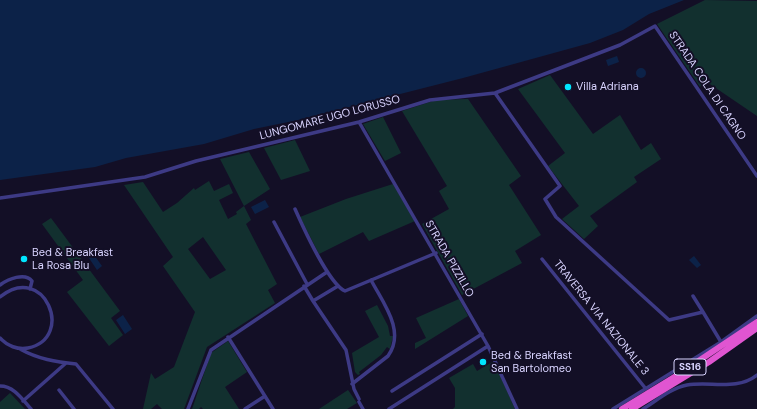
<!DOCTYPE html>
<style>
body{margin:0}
canvas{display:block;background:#130f26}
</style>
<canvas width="757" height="409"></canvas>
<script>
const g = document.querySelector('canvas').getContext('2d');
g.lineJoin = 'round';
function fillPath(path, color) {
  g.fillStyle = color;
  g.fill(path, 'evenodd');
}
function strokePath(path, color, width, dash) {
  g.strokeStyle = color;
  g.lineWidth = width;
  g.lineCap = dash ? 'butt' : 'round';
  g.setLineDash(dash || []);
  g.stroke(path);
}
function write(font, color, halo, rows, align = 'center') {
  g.font = font + ' "DM Sans",sans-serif';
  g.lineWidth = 4;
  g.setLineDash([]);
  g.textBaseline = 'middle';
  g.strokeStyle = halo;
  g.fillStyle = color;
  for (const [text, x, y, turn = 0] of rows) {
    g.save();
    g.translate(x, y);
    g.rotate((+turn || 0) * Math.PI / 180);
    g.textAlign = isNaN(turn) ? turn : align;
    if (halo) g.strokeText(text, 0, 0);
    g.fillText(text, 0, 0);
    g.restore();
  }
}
fillPath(new Path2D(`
 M705,0L757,1V116L704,80L700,87L657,24Z
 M550,75L593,134L620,115L641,150L651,143L661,159L634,177L637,182L590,216L598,226L584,239L562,219L579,206L548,166L565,153L518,89Z
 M468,99L521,176L509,185L541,235L515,251L522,263L462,295L422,224L449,209L439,191L447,186L402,111L436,100Z
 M383,117L401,153L385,161L363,124Z
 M295,140L310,171L281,180L264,148Z
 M249,152L270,189L244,206L251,220L246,224L277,284L268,290L275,303L207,347L184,409H162L157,404L151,409H143L151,373L155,379L174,367L195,312L163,266L173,257L124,185L143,182L163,212L177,203L194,188L195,190L209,181L214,191L229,184L233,193L219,200L228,219L237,214L236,212L244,206L220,159ZM203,237L226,270L210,279L188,249Z
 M393,184L415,221L369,241L363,232L319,254L300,217L346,199Z
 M51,218L120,311L111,318L123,335L109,346L67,292L83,280L42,224Z
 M459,299L468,316L415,349V343L426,338L416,318Z
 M377,305L388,326L390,336H393L390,349L387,347L381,355L359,372L360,374L358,375L355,372L352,353L379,337L365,311Z
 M228,341L247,372L225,387L239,409H203L201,407L199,409H192L211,353Z
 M494,361L515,409H453L455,407V388L449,378L473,364L477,371Z
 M348,390L357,403L347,409H319Z
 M10,393L25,409H0V402Z`), '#12302f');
fillPath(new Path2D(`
 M0,0H684L649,14L623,30L590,43L463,78L298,120L254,129L204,144L126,158L95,167L0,180Z
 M617,56L619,62L608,66L606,60Z
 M636 73a5 5 0 1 1 10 0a5 5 0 1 1-10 0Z
 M265,200L269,207L255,214L251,207Z
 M94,255L102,266L97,270L89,258Z
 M694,256L701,265L697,268L689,260Z
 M123,315L132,329L125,334L116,320Z`), '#0c2248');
strokePath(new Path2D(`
 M495,93L560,186L545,199L556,217L669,320L703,312L721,342
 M359,122L488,346L517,409
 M0,198L145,177L196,161L359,122L430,100L495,93L620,45L655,26L757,176
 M295,209C303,227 329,284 345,291L436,253
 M274,222L307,284
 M542,259L646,389
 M0,285C8,279 25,272 32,281L30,289
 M304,286L313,301L338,286
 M693,296L703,312
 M0,297C44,261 76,338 28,348C18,350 7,346 0,338
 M313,301L346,350L354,389L359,399
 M228,337L273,409
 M20,349C38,359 56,362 76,364L113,409
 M352,384L388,356C406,331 383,303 371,280
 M0,386C14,386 22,399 31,409
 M59,390L74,409
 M392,391L482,334
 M23,401L66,363
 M359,402L363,409
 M188,409L211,350L327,272
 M245,409L265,396
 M389,409L488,346
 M613,409L721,342L757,316
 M643,409C656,401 671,388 687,385C710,381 737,391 757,375`), '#3d3a85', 3.5);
strokePath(new Path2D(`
 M622,409L676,376L757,322
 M632,409L709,362L757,328`), '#e055d1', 6);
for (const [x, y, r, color] of [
 [568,87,4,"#00e5ff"],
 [24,259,4,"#00e5ff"],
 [483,362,4,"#00e5ff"]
]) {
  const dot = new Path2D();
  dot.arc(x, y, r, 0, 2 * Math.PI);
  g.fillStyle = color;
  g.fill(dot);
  strokePath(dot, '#130f26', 1.5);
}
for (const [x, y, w] of [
 [690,367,32]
]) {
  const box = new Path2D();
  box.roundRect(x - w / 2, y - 8, w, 16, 3);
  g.fillStyle = '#130f26';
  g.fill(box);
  strokePath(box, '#d9d4ff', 1);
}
write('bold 10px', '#d9d4ff', null, [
 ["SS16",690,367]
]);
write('11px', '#d9d4ff', '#130f26', [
 ["STRADA COLA DI CAGNO",707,86,56],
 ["LUNGOMARE UGO LORUSSO",330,118,-15],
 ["STRADA PIZZILLO",449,259,60],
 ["TRAVERSA VIA NAZIONALE 3",601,318,51]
]);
write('11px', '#d9d4ff', '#130f26', [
 ["Villa Adriana",576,87],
 ["Bed & Breakfast",32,253],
 ["La Rosa Blu",32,266],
 ["Bed & Breakfast",491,356],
 ["San Bartolomeo",491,369]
], 'left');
</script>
